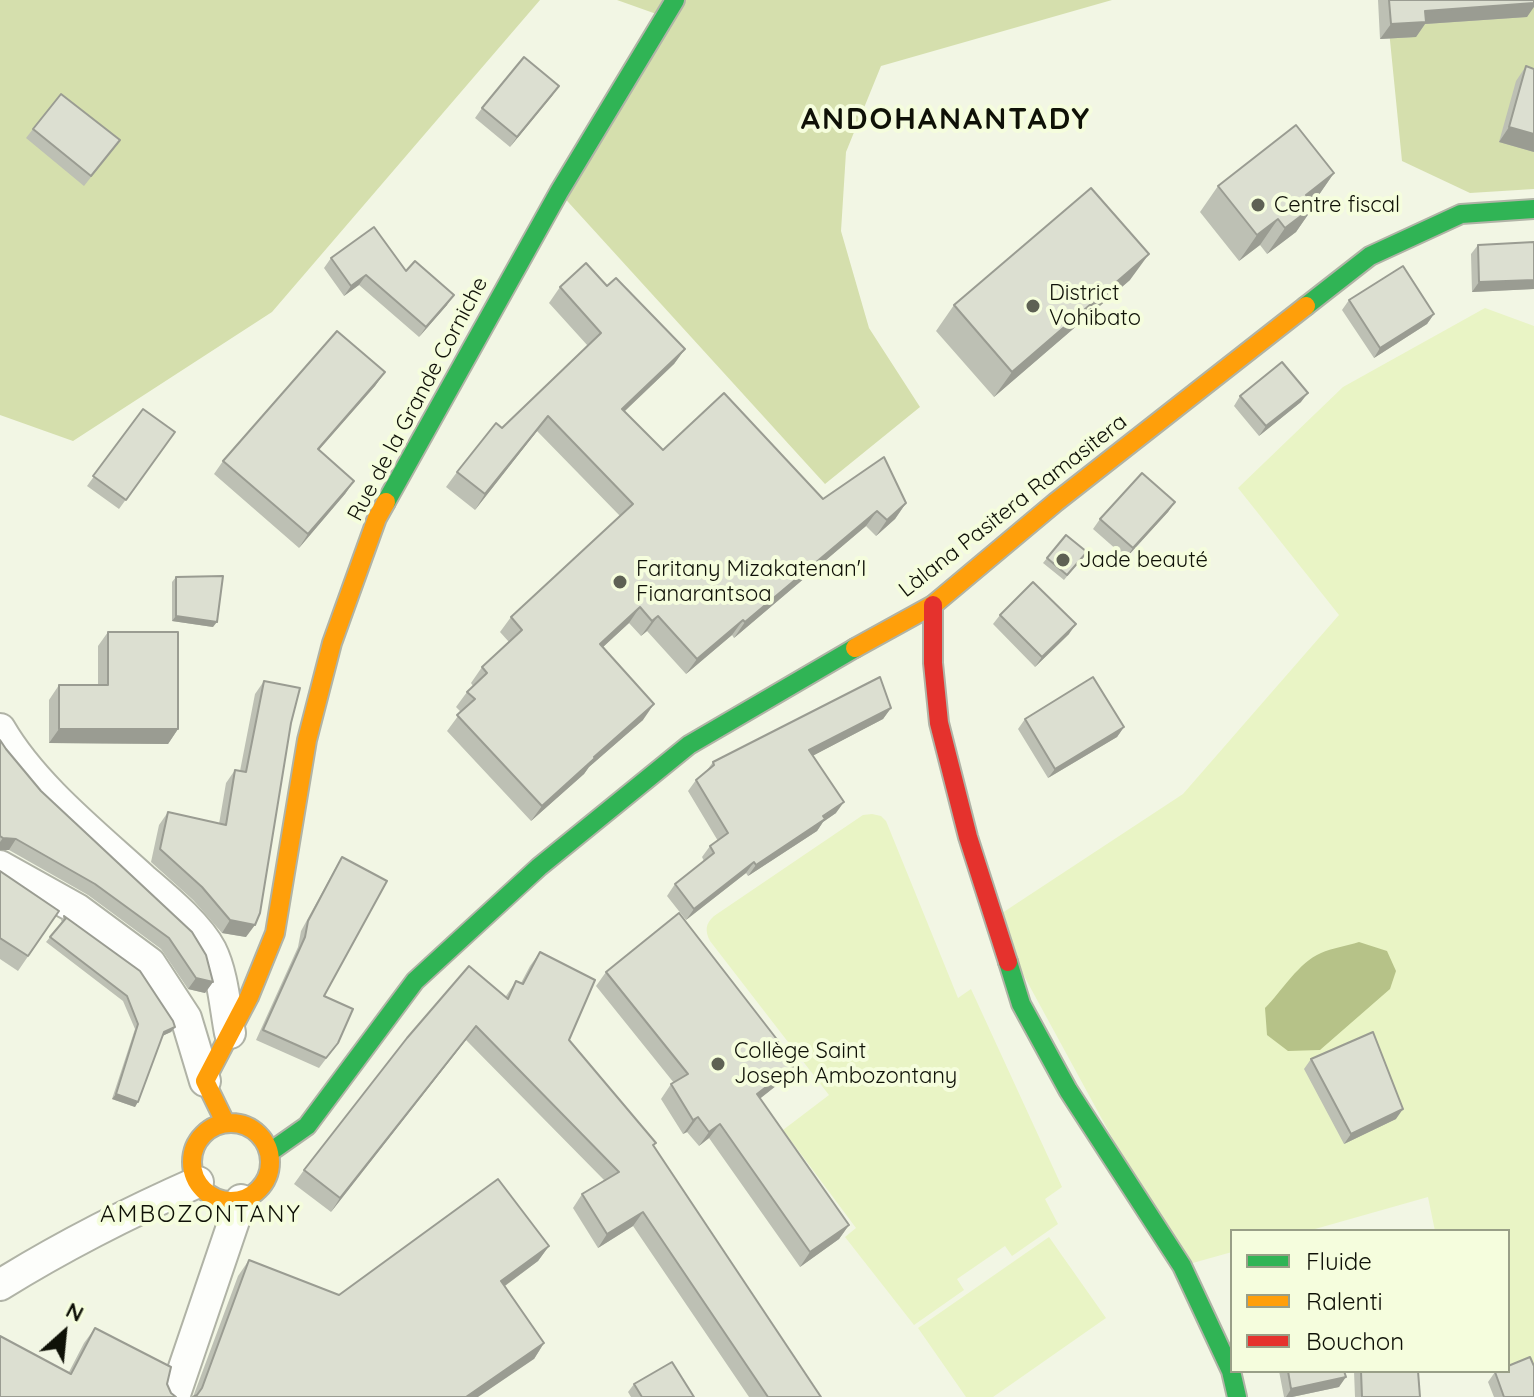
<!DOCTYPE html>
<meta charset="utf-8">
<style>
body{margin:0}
#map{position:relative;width:1534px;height:1397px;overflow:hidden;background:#f2f6e4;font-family:Quicksand,sans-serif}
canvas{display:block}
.legend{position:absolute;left:1230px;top:1229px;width:280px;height:144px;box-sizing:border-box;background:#f5fddd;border:2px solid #999f87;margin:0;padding:10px 14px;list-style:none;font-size:24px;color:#0f1107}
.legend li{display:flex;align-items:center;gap:16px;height:40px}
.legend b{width:40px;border:2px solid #999f87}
.north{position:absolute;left:24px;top:1293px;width:80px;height:80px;-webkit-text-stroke:6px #f5fddd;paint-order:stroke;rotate:27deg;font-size:22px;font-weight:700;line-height:32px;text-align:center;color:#0f1107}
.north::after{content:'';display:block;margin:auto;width:28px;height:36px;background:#0f1107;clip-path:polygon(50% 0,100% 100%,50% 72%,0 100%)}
</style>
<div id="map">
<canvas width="1534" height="1397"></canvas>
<ul class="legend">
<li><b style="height:10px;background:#30b455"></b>Fluide</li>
<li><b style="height:10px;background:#ff9f0a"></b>Ralenti</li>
<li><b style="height:10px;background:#e5322d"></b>Bouchon</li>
</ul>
<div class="north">N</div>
</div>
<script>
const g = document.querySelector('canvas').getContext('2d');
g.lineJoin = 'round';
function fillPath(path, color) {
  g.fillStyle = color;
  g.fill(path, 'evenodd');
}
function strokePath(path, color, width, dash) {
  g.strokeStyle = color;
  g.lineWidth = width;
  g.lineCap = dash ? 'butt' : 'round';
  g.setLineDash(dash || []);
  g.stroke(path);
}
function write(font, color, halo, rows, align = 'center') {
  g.font = font + ' Quicksand,sans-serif';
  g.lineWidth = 8;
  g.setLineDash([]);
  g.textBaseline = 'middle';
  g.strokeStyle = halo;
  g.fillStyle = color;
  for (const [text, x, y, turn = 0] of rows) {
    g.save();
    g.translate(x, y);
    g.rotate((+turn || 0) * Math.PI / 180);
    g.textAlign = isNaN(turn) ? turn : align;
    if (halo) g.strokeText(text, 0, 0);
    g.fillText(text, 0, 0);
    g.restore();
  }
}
fillPath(new Path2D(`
 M1485,308L1534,326V1373L1508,1369V1231H1435L1428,1197L1308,1231H1232V1252L1182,1266L993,919L1183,794L1339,615L1238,488L1343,387Z
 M872,814L881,816L886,821L958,998L971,989L1062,1187L1045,1199L1058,1224L1012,1256L1005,1246L957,1279L964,1290L914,1325L845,1237L856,1228L783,1130L829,1095L710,941C705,931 705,924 714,916L863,815Z
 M1049,1237L1106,1318L993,1397H966L918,1328Z`), '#e9f4c5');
fillPath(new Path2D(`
 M0,0H540L272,312L73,441L0,415Z
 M617,0H1112L881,66L846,152L841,231L869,328L920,407L825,484L559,192L662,16Z
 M1386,0H1534V189L1470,193L1402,161Z`), '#d5dfad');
fillPath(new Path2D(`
 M1359,942L1387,951L1396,971L1390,989L1320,1050L1288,1051L1267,1035L1265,1008C1282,991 1299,962 1321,953C1332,948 1346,946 1359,942Z`), '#b6c288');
const street = new Path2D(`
 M0,729C33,786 95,835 143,879C165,898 198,925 211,950C223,974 225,1007 230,1033
 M0,866L77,909L150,963L186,1018L205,1081
 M0,1285C63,1246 130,1212 198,1182
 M174,1397L241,1200`);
const fast = new Path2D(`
 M1306,306L1370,256L1461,214L1534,209
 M386,502L559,192L675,0
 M1008,962L1021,1004L1068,1090L1182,1266L1231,1371L1237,1397
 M270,1152L307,1126L415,981L539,867L689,745L855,648`);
const slow = new Path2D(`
 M855,648L933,605L1056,502L1306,306
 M225,1122L205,1081L249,997L275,933L307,740L332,643L377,518L386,502
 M192 1162a39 39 0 1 1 78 0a39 39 0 1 1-78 0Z`);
const jam = new Path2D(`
 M933,605V663L939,723L968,837L1008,962`);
strokePath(street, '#b0b3a6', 34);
strokePath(fast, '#b0b3a6', 22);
strokePath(slow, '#b0b3a6', 22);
strokePath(jam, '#b0b3a6', 22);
strokePath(street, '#fdfefb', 30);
strokePath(fast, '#30b455', 18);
strokePath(slow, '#ff9f0a', 18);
strokePath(jam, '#e5322d', 18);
fillPath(new Path2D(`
 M1378,0H1534L1527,17L1425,24L1416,37L1380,39Z
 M1526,66L1534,152L1499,142L1516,81Z
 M559,86L510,147L475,118L482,108Z
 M33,129L120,140L84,186L26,138Z
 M1334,173L1316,199L1312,203L1314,206L1296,232L1267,254L1260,245L1239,261L1200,212L1218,186Z
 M1534,242V289L1472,292L1471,254L1478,245Z
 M331,258L406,271L447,305L419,337L359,285L344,296L324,268Z
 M1130,280L994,397L936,331L954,305Z
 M607,286L685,349L674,364L624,412L663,450L823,499L906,503L895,519L876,536L866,526L734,638L732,635L686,674L647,631L641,636L629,623L603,647L643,720L589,767L584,774L531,821L447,731L461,712L456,707L467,692L473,686L471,683L482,667L509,642L500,632L511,617L620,516L537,431L475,510L446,487L457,472L588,346L549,303L560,287Z
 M1349,300L1434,314L1427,324L1374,358L1342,310Z
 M385,372L375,386L319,450L354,481L345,494L299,548L214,474L223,461Z
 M1240,396L1301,402L1259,436L1234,406Z
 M143,409L175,432L119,509L87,486Z
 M1175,502L1168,512L1126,558L1093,529L1100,519Z
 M1087,552L1064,580L1043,563L1047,558Z
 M176,577L213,627L172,621V582Z
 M1000,615L1069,634L1035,667L993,624Z
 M108,632L178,729L168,744L49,743V700L59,685H98V646Z
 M264,681L291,723L246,937L222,933L193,900L151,862L159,825L168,812L219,824L226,783L235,770L240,771L255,694Z
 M891,708L883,719L812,756L836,813L823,822L817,831L748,876L746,873L686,920L667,896L675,884L704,861L702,857L710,846L718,841L688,791L696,780L705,773L713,762Z
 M1025,719L1124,727L1117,737L1048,778L1018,729Z
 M0,740L6,749L41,791L213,982L205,993L188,989L161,949L88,895L9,850H0Z
 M342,857L324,996L338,1043L319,1068L256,1040L298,947L301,931L336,867Z
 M0,871L59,911L18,971L0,959Z
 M64,916L175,1027L171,1032L162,1036L135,1107L112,1099L135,1029L123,1001L46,942L62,922L61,920Z
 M540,952L569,1040L654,1146L821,1397H749L633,1226L598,1248L573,1208L582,1194L604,1180L466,1040L331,1212L294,1184L304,1170L506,996L516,981L521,983L530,966Z
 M606,972L796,1064L786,1078L760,1098L849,1225L839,1239L800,1267L709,1138L699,1146L687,1132L683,1134L661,1099L671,1084L674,1083L596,986Z
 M1311,1059L1396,1119L1344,1144L1304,1069Z
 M549,1246L538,1261L505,1286L544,1343L534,1359L193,1397L238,1276L249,1260L339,1295Z
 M95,1328L167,1384L171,1393L69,1372L84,1343Z
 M1279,1371H1344L1339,1387L1292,1397H1284Z
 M1354,1371H1418L1420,1397H1355Z
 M1495,1372L1534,1397H1494L1488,1382Z
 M634,1384L694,1397H631L628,1392Z`), '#bdc0b4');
fillPath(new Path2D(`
 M1534,3V7L1527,17L1425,24L1416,37L1380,39L1391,24L1425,11Z
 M559,86L552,96L510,147L517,137Z
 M1509,127L1534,134V152L1499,142Z
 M1334,173L1316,199L1288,221L1306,195Z
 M1314,206L1296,232L1267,254L1285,228Z
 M1278,219L1260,245L1239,261L1257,235Z
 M1149,254L1130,280L994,397L1012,372Z
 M366,275L359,285L344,296L351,286Z
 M1534,280V289L1472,292L1479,282Z
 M454,295L447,305L419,337L426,327Z
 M1434,314L1427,324L1374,358L1380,348Z
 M685,349L674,364L611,424L622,409Z
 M385,372L375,386L308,462L318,449Z
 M1308,393L1301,402L1259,436L1266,426Z
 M548,416L537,431L475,510L485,494Z
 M354,481L345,494L299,548L308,534Z
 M1175,502L1168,512L1126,558L1133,548Z
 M906,503L895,519L876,536L887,520Z
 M877,511L866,526L734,638L745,622Z
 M640,607L629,623L589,660L600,644Z
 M176,616L217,622L213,627L172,621Z
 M658,616L647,631L641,636L652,621Z
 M743,620L732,635L686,674L697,659Z
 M1076,624L1069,634L1035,667L1042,657Z
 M654,704L643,720L589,767L584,774L531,821L542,806L594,757Z
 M891,708L883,719L801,762L809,750Z
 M1124,727L1117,737L1048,778L1055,769Z
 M59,729H178L168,744L49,743Z
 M844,802L836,813L823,822L817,831L748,876L756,865Z
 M3,838L16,839L9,850H0V842Z
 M754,862L746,873L686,920L694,909Z
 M230,920L255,925L246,937L222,933Z
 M196,978L213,982L205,993L188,989Z
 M476,1026L466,1040L331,1212L340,1198Z
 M175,1027L171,1032L160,1037L164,1032Z
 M796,1064L786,1078L747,1109L757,1094Z
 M116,1094L138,1102L135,1107L112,1099Z
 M1403,1109L1396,1119L1344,1144L1351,1134Z
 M698,1117L687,1132L683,1134L693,1120Z
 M720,1124L709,1138L699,1146L709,1132Z
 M643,1212L633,1226L598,1248L607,1234Z
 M849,1225L839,1239L800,1267L810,1252Z
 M549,1246L538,1261L491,1296L501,1281Z
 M544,1343L534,1359L478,1397H466Z
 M1346,1377L1339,1387L1292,1397H1286L1291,1389Z`), '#9a9c92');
const building = new Path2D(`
 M1389,0H1534V3L1425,11L1426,22L1391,24Z
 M524,57L559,86L517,137L482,108Z
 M1526,66L1534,69V134L1509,127Z
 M61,94L120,140L91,176L33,129Z
 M1296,125L1334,173L1306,195L1314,206L1285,228L1278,219L1257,235L1218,186Z
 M1091,188L1149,254L1012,372L954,305Z
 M374,227L406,271L415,261L454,295L426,327L366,275L351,286L331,258Z
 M1534,242V280L1479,282L1478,245Z
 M586,263L607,286L616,278L685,349L622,409L663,450L724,393L823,499L884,457L906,503L887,520L877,511L745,622L743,620L697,659L658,616L652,621L640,607L600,644L654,704L594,757L595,758L542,806L457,715L475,699L467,692L487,673L482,667L522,630L511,617L633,504L548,416L485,494L457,472L496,423L502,428L601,333L560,287Z
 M1403,266L1434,314L1380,348L1349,300Z
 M337,331L385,372L318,449L354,481L308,534L223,461Z
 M1282,362L1308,393L1266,426L1240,396Z
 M143,409L175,432L126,500L93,476Z
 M1142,473L1175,502L1133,548L1100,519Z
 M1066,535L1087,552L1067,575L1047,558Z
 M223,576L217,622L176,616V577Z
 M1033,582L1076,624L1042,657L1000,615Z
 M108,632H178V729H59V685H108Z
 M880,677L891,708L809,750L844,802L823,816L825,819L756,865L754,862L694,909L675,884L714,853L710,846L728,833L696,780L714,765L713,762Z
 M1093,677L1124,727L1055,769L1025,719Z
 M264,681L300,688L291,723L260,913L255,925L230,920L202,887L160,849L168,812L226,825L235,770L246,772Z
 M0,740L6,749L41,791L192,932L206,955L213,982L196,978L169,938L95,884L16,839L3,838L0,836Z
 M342,857L387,881L324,996L353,1009L338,1043L326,1058L263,1030L305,937L308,921Z
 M0,871L59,911L28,956L0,938Z
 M679,913L796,1064L757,1094L849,1225L810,1252L720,1124L709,1132L698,1117L693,1120L671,1084L688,1074L606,972Z
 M64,916L140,971L173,1021L175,1027L164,1032L138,1102L116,1094L138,1024L127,996L50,937L66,918Z
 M540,952L595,980L569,1040L656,1143L653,1145L821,1397H768L643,1212L607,1234L582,1194L619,1172L476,1026L340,1198L304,1170L407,1038L469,966L508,999L516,981L523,984Z
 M1373,1032L1403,1109L1351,1134L1311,1059Z
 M498,1179L549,1246L501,1281L544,1343L466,1397H193L197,1395L202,1388L249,1260L339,1295Z
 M95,1328L171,1367L167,1384L171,1393L176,1397H0V1336L71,1374Z
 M1530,1357L1534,1366V1397H1504L1495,1372L1508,1371V1366Z
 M672,1362L694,1397H642L634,1384Z
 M1288,1371H1344L1346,1377L1291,1389Z
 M1361,1371H1418L1420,1397H1362Z`);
fillPath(building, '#dcdfd1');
strokePath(building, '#9a9c92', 2);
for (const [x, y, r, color] of [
 [1258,205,8,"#5e6154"],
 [1033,306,8,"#5e6154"],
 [1063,560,8,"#5e6154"],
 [620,582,8,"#5e6154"],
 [718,1064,8,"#5e6154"]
]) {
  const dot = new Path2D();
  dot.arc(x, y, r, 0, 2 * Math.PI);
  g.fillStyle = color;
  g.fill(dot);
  strokePath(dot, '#f5fddd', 3);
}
write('22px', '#0f1107', '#f5fddd', [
 ["Centre fiscal",1274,205],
 ["District",1049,293],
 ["Vohibato",1049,318],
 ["Jade beauté",1079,560],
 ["Faritany Mizakatenan'I",636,569],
 ["Fianarantsoa",636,594],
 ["Collège Saint",734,1051],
 ["Joseph Ambozontany",734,1076]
], 'left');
write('22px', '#0f1107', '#f5fddd', [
 ["Rue de la Grande Corniche",418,399,-62],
 ["Làlana Pasitera Ramasitera",1013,506,-38]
]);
g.letterSpacing = '2px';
write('24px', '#0f1107', '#f5fddd', [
 ["AMBOZONTANY",201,1215]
]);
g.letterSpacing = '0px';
g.letterSpacing = '2px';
write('bold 30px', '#0f1107', '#f5fddd', [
 ["ANDOHANANTADY",946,120]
]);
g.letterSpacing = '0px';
</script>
